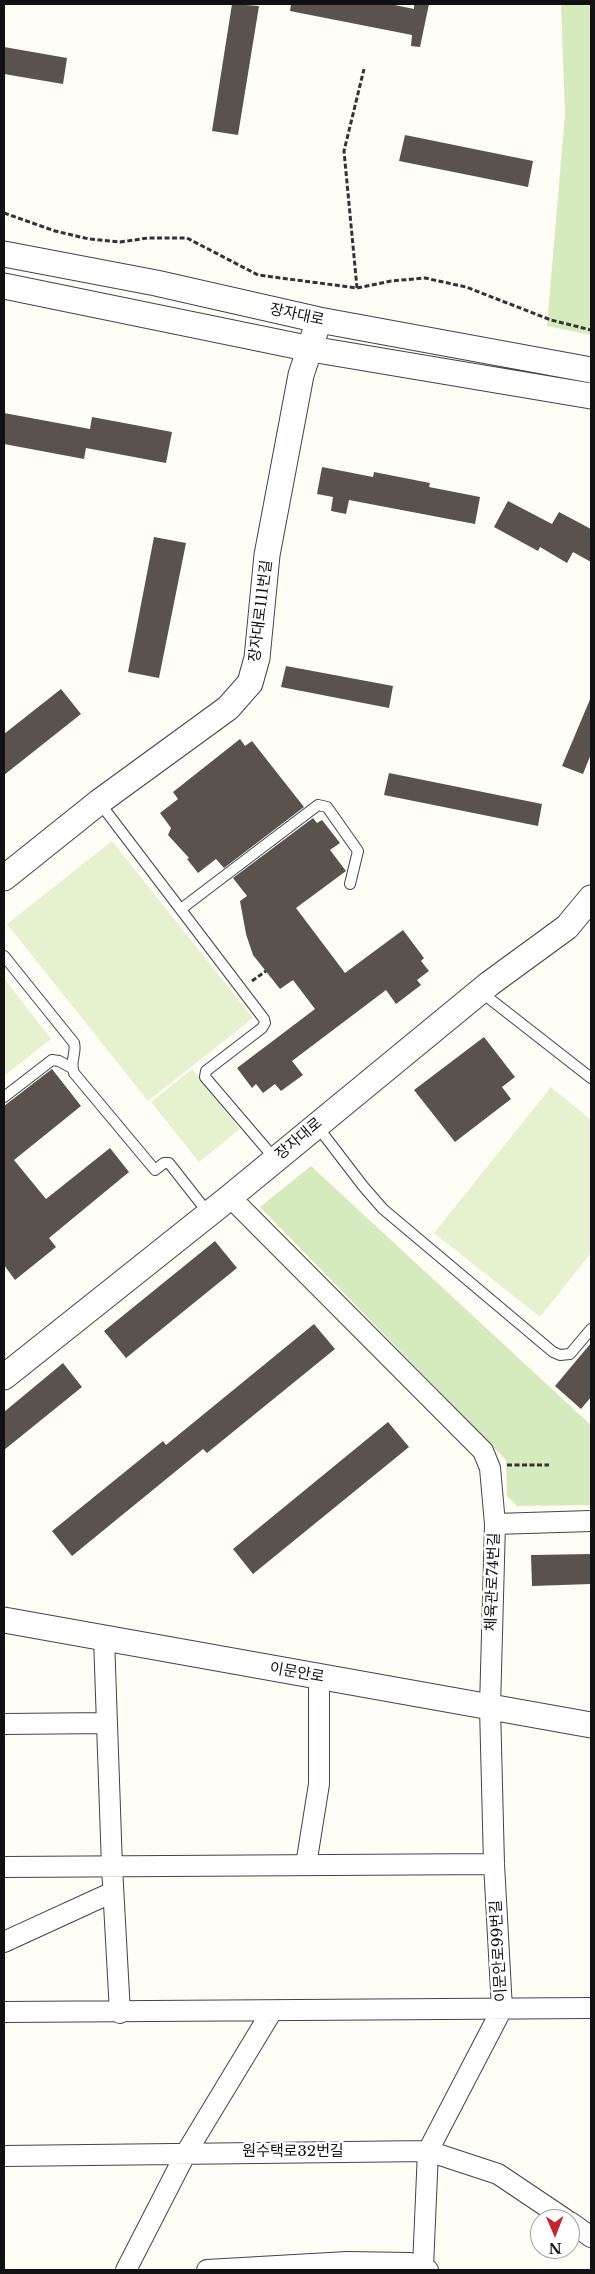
<!DOCTYPE html>
<meta charset="utf-8">
<style>
body{margin:0}
#map{position:relative;width:595px;height:2274px;overflow:hidden;background:#fffdf5;font-family:"Libre Baskerville",serif}
canvas{display:block}
.frame{position:absolute;inset:0;border:5px solid #111;pointer-events:none}
.north{position:absolute;left:530px;top:2209px;width:50px;height:50px;box-sizing:border-box;background:#fff;border:1px solid #a0a0a0;border-radius:50%;rotate:179deg;font-size:14px;font-weight:700;line-height:20px;text-align:center;color:#111}
.north::after{content:'';display:block;margin:auto;width:18px;height:22px;background:#c4262e;clip-path:polygon(50% 0,100% 100%,50% 72%,0 100%)}
</style>
<div id="map">
<canvas width="595" height="2274"></canvas>
<div class="frame"></div>
<div class="north">N</div>
</div>
<script>
const g = document.querySelector('canvas').getContext('2d');
g.lineJoin = 'round';
function fillPath(path, color) {
  g.fillStyle = color;
  g.fill(path, 'evenodd');
}
function strokePath(path, color, width, dash) {
  g.strokeStyle = color;
  g.lineWidth = width;
  g.lineCap = dash ? 'butt' : 'round';
  g.setLineDash(dash || []);
  g.stroke(path);
}
function write(font, color, halo, rows, align = 'center') {
  g.font = font + ' "Libre Baskerville","Noto Sans KR",serif';
  g.lineWidth = 5;
  g.setLineDash([]);
  g.textBaseline = 'middle';
  g.strokeStyle = halo;
  g.fillStyle = color;
  for (const [text, x, y, turn = 0] of rows) {
    g.save();
    g.translate(x, y);
    g.rotate((+turn || 0) * Math.PI / 180);
    g.textAlign = isNaN(turn) ? turn : align;
    if (halo) g.strokeText(text, 0, 0);
    g.fillText(text, 0, 0);
    g.restore();
  }
}
fillPath(new Path2D(`
 M561,4H591V335L547,326L565,114Z
 M311,1166L591,1425V1505L517,1506L507,1496L506,1460L260,1207Z`), '#d5ebbd');
fillPath(new Path2D(`
 M112,841L253,1018L148,1101L7,924Z
 M4,978L51,1039L4,1076Z
 M192,1069L240,1129L199,1162L151,1102Z
 M551,1087L591,1120V1253L540,1317L434,1233Z`), '#e6f2cf');
fillPath(new Path2D(`
 M232,4L259,6L238,135L212,131Z
 M291,4H390L414,9V4H429L420,47L411,46L412,35L290,11Z
 M4,47L67,58L63,84L4,74Z
 M405,135L533,161L528,187L399,161Z
 M4,413L90,429L92,417L172,432L166,463L86,448L84,459L4,444Z
 M322,467L373,477L374,472L430,483L429,487L480,497L475,524L349,500L346,514L331,511L333,497L317,494Z
 M508,501L552,524L559,512L591,529V562L573,552L567,563L540,547L538,551L494,527Z
 M154,537L186,543L159,678L128,672Z
 M286,666L393,686L389,708L281,687Z
 M61,689L81,714L4,775V734Z
 M591,697V754L583,774L562,766Z
 M240,739L245,746L252,741L304,807L224,868L216,859L198,873L187,859L189,858L168,835L171,828L160,813L178,799L173,792Z
 M389,773L542,804L538,826L384,795Z
 M313,818L317,823L322,820L340,843L330,850L346,871L296,908L345,973L403,930L424,958L421,961L429,971L417,980L421,985L396,1004L386,990L292,1061L303,1075L281,1091L275,1084L263,1093L256,1084L252,1088L237,1068L315,1009L293,980L280,989L253,955L246,934L240,901L247,896L233,878Z
 M484,1037L515,1077L502,1087L511,1099L455,1142L414,1090Z
 M52,1069L81,1106L14,1160L46,1199L110,1148L129,1172L49,1238L56,1247L15,1280L4,1265V1106Z
 M215,1241L237,1268L126,1358L104,1331Z
 M314,1324L335,1349L207,1453L203,1449L72,1556L52,1531L163,1441L166,1445Z
 M591,1343V1397L581,1409L555,1386Z
 M63,1363L82,1387L4,1450V1412Z
 M388,1422L409,1447L253,1574L233,1549Z
 M591,1554V1584L532,1586L531,1555Z`), '#5a524d');
const service = new Path2D(`
 M99,802L264,1019L265,1023L262,1028L206,1071L205,1077L275,1159
 M181,909L318,805L327,807L358,851L350,884
 M4,956L74,1043C77,1053 69,1062 74,1073L155,1170L164,1163H169L209,1214
 M481,992L591,1078
 M4,1097L52,1060L59,1061L72,1068
 M317,1126L363,1186L383,1209L553,1352L560,1355L570,1354L591,1329`);
const minor = new Path2D(`
 M230,1197L483,1451L490,1468L495,1524
 M104,1638L112,1867L120,2013
 M4,1724L107,1723
 M306,1865L319,1784V1677
 M4,1867L494,1864
 M4,1942L113,1892
 M4,2012L591,2008
 M4,2156L428,2151L498,2174L565,2219
 M570,2222L591,2237
 M423,2267L428,2151L502,2009L494,1864L490,1707L495,1524L591,1521
 M126,2270L186,2153L272,2011
 M207,2270L347,2262L410,2263L428,2270`);
const tertiary = new Path2D(`
 M4,254L156,283L319,320L591,370
 M4,286L311,349L591,396
 M4,878L99,802L228,708L250,683L257,658L267,555L301,375L319,320
 M4,1377L230,1197L489,984L567,927L591,898
 M4,1620L591,1725`);
strokePath(service, '#444', 12);
strokePath(minor, '#444', 22);
strokePath(tertiary, '#444', 27);
strokePath(new Path2D(`
 M4,213L55,231L89,239L120,242L148,238H187L258,275L357,288L391,281L425,278L466,287L551,320L591,330
 M357,288L344,151L364,69
 M252,981L266,971
 M507,1465H549`), '#333', 3, [5, 2.5]);
strokePath(service, '#fff', 10);
strokePath(minor, '#fff', 20);
strokePath(tertiary, '#fff', 25);
write('15px', '#111', '#fff', [
 ["장자대로",297,315,12],
 ["장자대로111번길",261,611,-83],
 ["장자대로",299,1139,-40],
 ["체육관로74번길",493,1582,-88],
 ["이문안로",297,1673,10],
 ["이문안로99번길",499,1951,-93],
 ["원수택로32번길",293,2152]
]);
</script>
